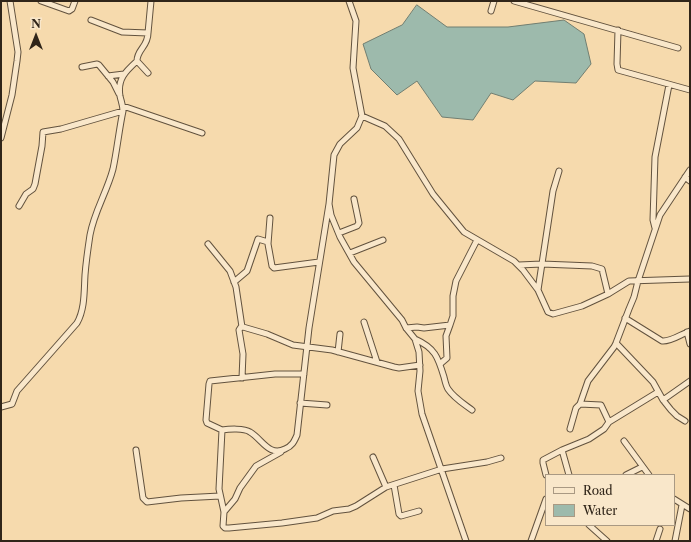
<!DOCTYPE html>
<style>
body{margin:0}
#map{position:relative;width:691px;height:542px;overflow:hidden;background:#f6daad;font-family:"Libre Caslon Text",serif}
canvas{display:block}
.frame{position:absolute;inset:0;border:2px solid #302519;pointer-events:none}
.legend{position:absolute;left:545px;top:474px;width:130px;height:52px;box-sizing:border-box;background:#f9e7ca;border:1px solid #a99983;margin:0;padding:5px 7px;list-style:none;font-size:12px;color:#302519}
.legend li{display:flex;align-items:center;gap:8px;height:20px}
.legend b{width:20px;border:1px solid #a99983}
.north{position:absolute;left:16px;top:16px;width:40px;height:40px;-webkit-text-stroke:3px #f9e7ca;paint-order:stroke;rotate:0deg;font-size:11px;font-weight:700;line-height:16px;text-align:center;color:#302519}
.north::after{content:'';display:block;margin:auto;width:14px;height:18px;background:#302519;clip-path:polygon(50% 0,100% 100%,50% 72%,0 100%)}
</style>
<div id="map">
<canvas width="691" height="542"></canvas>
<div class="frame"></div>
<ul class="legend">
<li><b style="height:5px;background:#f9e7ca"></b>Road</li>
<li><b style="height:11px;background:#9dbaac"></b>Water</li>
</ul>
<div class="north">N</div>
</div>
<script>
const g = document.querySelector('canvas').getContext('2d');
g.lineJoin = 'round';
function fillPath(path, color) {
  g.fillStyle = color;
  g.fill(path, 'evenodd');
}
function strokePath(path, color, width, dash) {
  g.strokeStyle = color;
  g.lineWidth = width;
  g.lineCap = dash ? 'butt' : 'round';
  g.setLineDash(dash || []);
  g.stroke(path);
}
const water = new Path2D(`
 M417,5L447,27H508L564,20L584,34L591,64L576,83L535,81L513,100L491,93L473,120L442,117L417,81L397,95L371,69L363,44L402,25Z`);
fillPath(water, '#9dbaac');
strokePath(water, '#717e71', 1);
const minor = new Path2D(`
 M41,1L69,11L72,9L75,1
 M349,1L356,21L353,68L362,116L357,128L340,144L334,155L329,204L331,215L340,237L354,262L402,320L406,328L415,339L419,352L420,371L418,391L422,414L466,541
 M514,1L678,48
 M491,11L494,1
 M91,20L122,32L148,33L151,1
 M618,30L617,64L618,70L690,90
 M137,61L148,73
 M82,67L97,64L99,65L113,82L119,94
 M108,76L124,74
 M123,106L202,133
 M362,116L385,126L399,139L433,194L464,232L514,261L523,270L538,290L548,312L553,314L582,306L608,294L629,281L690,279
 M1,138L12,95L17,61L18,52L10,1
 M685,177L690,181
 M329,204L309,328L297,435C294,442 292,446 285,449C269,457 262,439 250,432C244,428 229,429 222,430L219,489L224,512L223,526L225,528H229L282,523L317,518L333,511L349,509L356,506L386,487L442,469L487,462L501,458
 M19,206L26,194L33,189L35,184L42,146L43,132L61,129L123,111
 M270,218L268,244L272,266L274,268L319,262
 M655,228L653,220L655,157L669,85
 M339,233L357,226L359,223L354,199
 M208,244L230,271L236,287L242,327
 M350,253L383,240
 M519,265L542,264L592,266L602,269L608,294
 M234,282L247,271L258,239L268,242
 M538,290L553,191L559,171
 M625,318L662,341C671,342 681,334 690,331
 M364,322L377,362
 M406,328L417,327L424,328L450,325L453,316V296L456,281L477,240
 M687,332L690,344
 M415,339C435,348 438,357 444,377C445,381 446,386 448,389C454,398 464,404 472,410
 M616,343L653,382L663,400L671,410L677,416L685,421
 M338,352L340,334
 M440,364L447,358L446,336L450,325
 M242,378L243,354L239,330L241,327H243L267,334L293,345L332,350L394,367L399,368L420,365
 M663,400L690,381
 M300,403L327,405
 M1,407L12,404L17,391L77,323C85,309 84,291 85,275C86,262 88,248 90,235C94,212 107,192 113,169C117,150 119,130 123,111C123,105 121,101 120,96C117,79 126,71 137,61C137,49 148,47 148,33
 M609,422L658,392
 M570,429L576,408L580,404L588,381L614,347L616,343L629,309L634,297L638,281L660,215L690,170
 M222,430L207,423L206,420L209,384L210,381L275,374H304
 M624,441L649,475
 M136,450L143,498L147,502L181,498L220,496
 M373,457L386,487
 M546,475L543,463V460L562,450
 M569,475L562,450L589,439L604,429L609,422L601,405L580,404
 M626,475L642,467
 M394,485L399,514L401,516L419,511
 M674,499L690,509
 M224,512L235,499L240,488L256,466L281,452
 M589,525L607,541
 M531,541L546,499
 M656,541L660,529
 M675,541L682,505`);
strokePath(minor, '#62523e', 7);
strokePath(minor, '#f9e7ca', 5);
</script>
